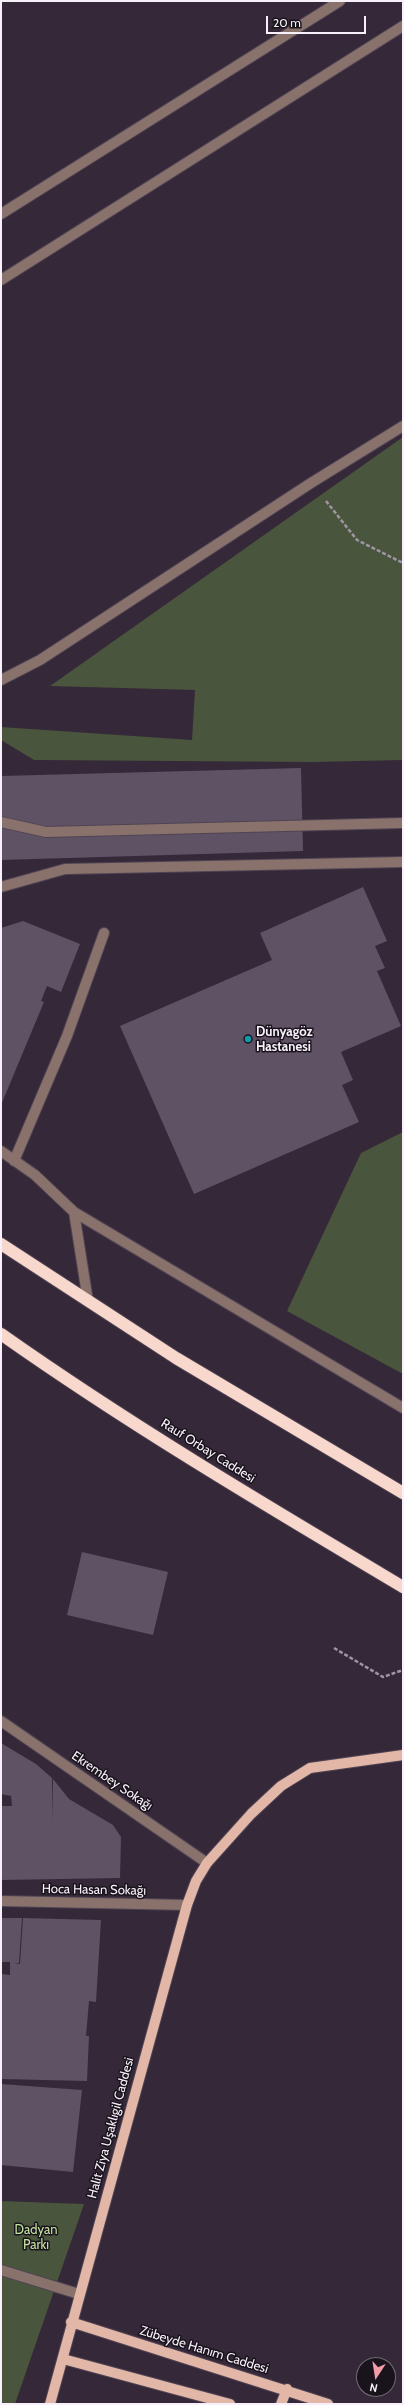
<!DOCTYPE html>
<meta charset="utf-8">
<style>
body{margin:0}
#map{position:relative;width:404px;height:2405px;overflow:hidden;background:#352839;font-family:Cabin,sans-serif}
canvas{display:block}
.frame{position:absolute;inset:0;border:2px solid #f8f0fb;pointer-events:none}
.north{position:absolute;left:356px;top:2357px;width:40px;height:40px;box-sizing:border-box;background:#19131b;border:1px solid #726b75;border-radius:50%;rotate:192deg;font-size:11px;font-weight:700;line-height:16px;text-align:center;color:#f8f0fb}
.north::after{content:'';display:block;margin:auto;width:14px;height:18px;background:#f39aa9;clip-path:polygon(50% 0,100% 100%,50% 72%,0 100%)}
.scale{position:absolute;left:266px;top:16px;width:100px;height:18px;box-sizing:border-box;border:2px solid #f8f0fb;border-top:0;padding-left:5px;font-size:12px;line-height:14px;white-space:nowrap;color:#f8f0fb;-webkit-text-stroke:3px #19131b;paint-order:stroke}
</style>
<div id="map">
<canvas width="404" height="2405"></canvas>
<div class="frame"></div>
<div class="north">N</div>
<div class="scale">20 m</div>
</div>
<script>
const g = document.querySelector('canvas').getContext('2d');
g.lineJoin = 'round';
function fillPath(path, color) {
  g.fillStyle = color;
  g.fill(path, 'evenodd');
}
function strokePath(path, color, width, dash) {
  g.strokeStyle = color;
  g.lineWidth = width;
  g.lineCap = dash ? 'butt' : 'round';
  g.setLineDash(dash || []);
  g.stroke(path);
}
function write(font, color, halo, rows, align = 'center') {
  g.font = font + ' Cabin,sans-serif';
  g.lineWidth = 3;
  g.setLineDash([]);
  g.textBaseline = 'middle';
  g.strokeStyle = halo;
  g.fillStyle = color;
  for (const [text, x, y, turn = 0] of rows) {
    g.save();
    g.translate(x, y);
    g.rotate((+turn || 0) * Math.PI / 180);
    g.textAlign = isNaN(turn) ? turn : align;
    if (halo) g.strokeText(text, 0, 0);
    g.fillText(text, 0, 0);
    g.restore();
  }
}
fillPath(new Path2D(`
 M403,437V760L313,762L34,760L1,740V727L192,740L195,690L50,686Z
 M403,1132V1374L287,1311L361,1153Z
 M1,2201L84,2204L15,2404H1Z`), '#49553c');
fillPath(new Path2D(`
 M301,768L303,851L1,860V776Z
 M363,887L387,941L375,946L385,968L377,971L401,1026L341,1052L353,1080L342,1085L359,1122L194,1194L120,1026L272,960L260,933Z
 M23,921L80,944L61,992L47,986L41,1001L44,1002L1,1105V928Z
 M82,1552L168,1572L153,1635L67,1615Z
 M1,1743L36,1764L52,1778V1821L53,1779L69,1799L113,1825L121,1837L120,1878L1,1880V1806H12L11,1796L1,1794Z
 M1,1918H22L19,1963H14L20,1964L23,1918L101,1920L96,2002L89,2001L86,2036H89L87,2081L1,2079V1984L2,1974L10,1975V1962H1Z
 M1,2084L82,2090L73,2172L1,2165Z`), '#605265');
const minor = new Path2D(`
 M1,214L340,1
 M1,280L403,26
 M1,680L40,660L311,483L403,426
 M1,822L46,832L403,823
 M1,887L65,869L403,862
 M1,1151L35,1175L74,1212L403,1408
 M14,1161L67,1036L104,933
 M74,1212L88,1301
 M1,1721L207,1863
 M1,1901L187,1905
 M1,2270L79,2294`);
const major = new Path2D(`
 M71,2322L328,2404
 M63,2359L230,2404
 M50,2404L187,1905L196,1881L207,1863L251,1814L281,1786L310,1768L403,1755
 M281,2404L287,2389`);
const highway = new Path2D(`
 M1,1244L176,1358L403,1493
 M1,1334C130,1425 267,1506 403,1587`);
strokePath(minor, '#504454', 12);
strokePath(major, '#504454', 12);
strokePath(highway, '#504454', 14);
strokePath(new Path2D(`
 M326,501L357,540L403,563
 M334,1648L383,1677L403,1670`), '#9f95a3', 2.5, [4, 2]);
strokePath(minor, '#88726b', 10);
strokePath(major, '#e3b7a7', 10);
strokePath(highway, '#f8d7cc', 12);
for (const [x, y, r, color] of [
 [248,1039,4,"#0f9aa8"]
]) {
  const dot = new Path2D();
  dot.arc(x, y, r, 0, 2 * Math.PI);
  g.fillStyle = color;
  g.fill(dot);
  strokePath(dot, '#19131b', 1.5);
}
write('bold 13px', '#f8f0fb', '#19131b', [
 ["Dünyagöz",256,1032],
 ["Hastanesi",256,1047]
], 'left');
write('13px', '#f8f0fb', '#19131b', [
 ["Rauf Orbay Caddesi",208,1451,32],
 ["Ekrembey Sokağı",112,1781,34],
 ["Hoca Hasan Sokağı",94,1890,1],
 ["Halit Ziya Uşaklıgil Caddesi",111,2128,-75],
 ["Zübeyde Hanım Caddesi",204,2350,17]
]);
write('13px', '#c2e29f', '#19131b', [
 ["Dadyan",36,2230],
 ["Parkı",36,2245]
]);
</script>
